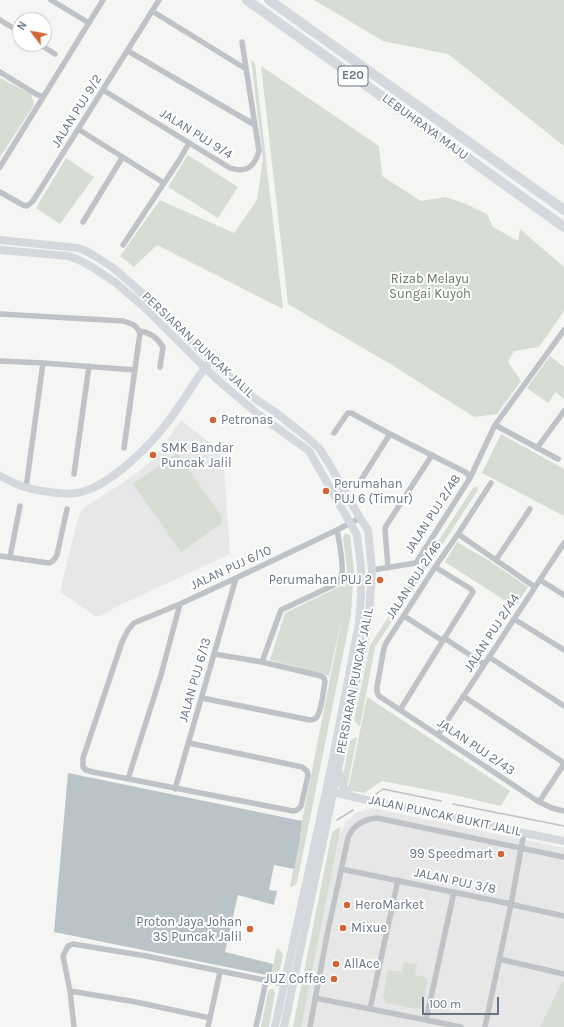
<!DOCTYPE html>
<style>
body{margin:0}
#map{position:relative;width:564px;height:1027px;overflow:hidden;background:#f5f6f3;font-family:Karla,sans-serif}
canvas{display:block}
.north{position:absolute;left:12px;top:12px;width:40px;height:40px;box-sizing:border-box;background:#fff;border:1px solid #c3c7cd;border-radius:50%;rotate:302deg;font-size:11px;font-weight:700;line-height:16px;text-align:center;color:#687481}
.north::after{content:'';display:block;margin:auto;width:14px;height:18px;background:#d16537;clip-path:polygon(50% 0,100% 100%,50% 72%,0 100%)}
.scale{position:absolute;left:422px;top:997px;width:77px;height:18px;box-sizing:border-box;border:2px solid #687481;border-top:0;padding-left:5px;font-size:12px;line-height:14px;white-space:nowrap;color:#687481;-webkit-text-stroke:3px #fff;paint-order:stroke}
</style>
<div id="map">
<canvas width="564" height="1027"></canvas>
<div class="north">N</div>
<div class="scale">100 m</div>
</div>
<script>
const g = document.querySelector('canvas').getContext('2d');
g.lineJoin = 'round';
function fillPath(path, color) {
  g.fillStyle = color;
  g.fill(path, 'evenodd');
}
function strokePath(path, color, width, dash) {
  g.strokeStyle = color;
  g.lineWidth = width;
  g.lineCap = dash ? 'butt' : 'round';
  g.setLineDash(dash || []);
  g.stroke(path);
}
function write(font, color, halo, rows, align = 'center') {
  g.font = font + ' Karla,sans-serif';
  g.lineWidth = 4;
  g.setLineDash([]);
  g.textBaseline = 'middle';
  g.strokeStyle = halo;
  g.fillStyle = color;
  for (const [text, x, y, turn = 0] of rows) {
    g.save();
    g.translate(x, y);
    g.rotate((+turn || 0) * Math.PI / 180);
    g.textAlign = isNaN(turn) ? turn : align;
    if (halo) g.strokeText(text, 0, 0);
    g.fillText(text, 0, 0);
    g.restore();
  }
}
fillPath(new Path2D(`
 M181,420L223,453L230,554L116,607L100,616H95L60,592L78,519L81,511L87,506L130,478L155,458Z
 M371,808L564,848V1027H300L337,841L345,823L356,813Z`), '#e6e7e6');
fillPath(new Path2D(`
 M314,0H564V146L448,54L383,41Z
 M251,60L255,63L283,309L157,245L134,267L120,256L160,200L234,233L257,200L263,159Z
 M261,66L379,146L382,176L421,201L445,197L466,204L487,214L493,227L518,241L520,229L564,267V311L539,347L514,351L508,362L521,381L497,414L474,417L392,365L288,304Z
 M0,78L31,94L34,105L0,157Z
 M188,155L238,187L218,218L168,187Z
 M66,158L94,177L60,224L36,208Z
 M550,356L564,367V399L556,392L548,403L527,388Z
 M501,434L564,469V516L482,473Z
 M177,453L222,517V523L181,552L133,484Z
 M477,486L478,490L375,647L360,726L358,725L354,720L370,645L473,488Z
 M345,533L350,535L354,569L351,615L297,883L292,887H290L302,821L343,613L329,676L270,660L285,613L343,585L345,588L347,569L343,538Z
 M457,542L488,560L528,587L515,607L445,562Z
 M367,697L510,791L501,806L454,795L382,781L364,793L348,790Z
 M356,737H357L347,788L342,780L350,741Z
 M341,826L301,1027H293L332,832Z
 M277,947L283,954L280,970L271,976Z
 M404,962L417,964L415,975L428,978L423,1005L418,1009L386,1003L383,997L388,970L402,972Z
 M562,982H564V1027H540Z
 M272,988L275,993L269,1027H261L268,991Z`), '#d7dcd4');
fillPath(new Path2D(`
 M68,773L302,821L300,836V839L294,869L274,865L269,890L277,891L274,905L238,895L225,952L273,964L271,976L54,932Z`), '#bac3c7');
strokePath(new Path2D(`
 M376,794L383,789L441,801
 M453,804L564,826
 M337,820L353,810`), '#bac3c7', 1.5);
strokePath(new Path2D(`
 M51,0L89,23
 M152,11L246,69
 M0,20L20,32
 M39,44L55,54
 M128,51L255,125
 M0,72L36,94L43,97
 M103,90L230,168C246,173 254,168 259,151L242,42
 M78,129L164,183
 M0,167L103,0
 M0,192L23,205L27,206L33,201L159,0
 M83,222L122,158
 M123,245L180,159L189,143
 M0,314L123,321C132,324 136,324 140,333L124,448
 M139,331C150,332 157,337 163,347L160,367
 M0,361L43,363L135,370
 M495,425L558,459
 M334,433L347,414L348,413H351L390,434L467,473L470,478L416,563L372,570
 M537,448L564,411
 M74,474L89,366
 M470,478L495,425L564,330
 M361,480L390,434
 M491,483L458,534L435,567L386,643L384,648L377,687V692L379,696L539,802L552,808L564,811
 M26,488L43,363
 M458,534L535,587
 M0,556L49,563C53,562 55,559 57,555L67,509
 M10,557L20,506
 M496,560L530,509
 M388,568L385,529L386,526L432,455
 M540,580L564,595
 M404,616L443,641
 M514,619L564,650
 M444,638L484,664
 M489,657L564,706
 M262,662L281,610L334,585C337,583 340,581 341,578C345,569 339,541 337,530
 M463,696L564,763
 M202,698L310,720C313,719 314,720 316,718C322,711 323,691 325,682L324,678L321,676L262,662L214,654
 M400,710L473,592L471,589L435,567
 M438,735L564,543
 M189,743L302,767L307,771L308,775L301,806C299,809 297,811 293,811L93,772L86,770L83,767V758L122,642L128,630L134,623L180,604L236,578L337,530L360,518
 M128,779L161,675L180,604
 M175,789L236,578
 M539,802L564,764
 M341,869L511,904L518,906L564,916
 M499,959L564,974
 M70,991L136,1002L210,1018
 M315,998L461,1027
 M370,1009L398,880
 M426,1020L454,892
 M74,1027L70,991L63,956L68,946L73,944L146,956L284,984
 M208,1027L220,972
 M256,1027L266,981
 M310,1027L327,935L348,838C352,826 364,819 377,818L564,857
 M485,1027L511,904L524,833`), '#bfc2c6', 5.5);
strokePath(new Path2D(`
 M0,240L78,248L86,251L98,258L112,267L132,284L211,360L239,385L254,398L275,412L304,435L319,448L328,462L360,518L368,530L372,570L369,616L365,641L284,1027
 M0,250L68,256L79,260L92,267L116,283L145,308L205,368L220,382L258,414L309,451L357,535L361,568V596L359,623L331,768L275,1027
 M0,476C8,480 17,485 25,487C37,491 64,495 76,493C108,489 152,444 170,419C184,401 194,381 208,364
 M339,772L343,787L350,795
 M329,791L379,803L451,816L524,833L564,841`), '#d5d8dc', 8);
strokePath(new Path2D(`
 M247,0L564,227
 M269,0L564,210`), '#d5d8dc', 10);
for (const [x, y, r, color] of [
 [213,420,4,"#d16537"],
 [153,455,4,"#d16537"],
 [326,491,4,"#d16537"],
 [380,580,4,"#d16537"],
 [501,854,4,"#d16537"],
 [347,905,4,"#d16537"],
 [343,928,4,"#d16537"],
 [250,929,4,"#d16537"],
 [336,964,4,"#d16537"],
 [334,979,4,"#d16537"]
]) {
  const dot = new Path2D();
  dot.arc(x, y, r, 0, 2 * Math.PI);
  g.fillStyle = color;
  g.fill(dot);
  strokePath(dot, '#fff', 1.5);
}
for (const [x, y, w] of [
 [353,76,30]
]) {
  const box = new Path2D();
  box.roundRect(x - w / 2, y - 10, w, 20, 3);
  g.fillStyle = '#fff';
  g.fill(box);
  strokePath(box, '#687481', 1);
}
write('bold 12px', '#687481', null, [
 ["E20",353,76]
]);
write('13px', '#687481', '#fff', [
 ["JALAN PUJ 9/2",77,111,-58],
 ["LEBUHRAYA MAJU",425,127,36],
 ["JALAN PUJ 9/4",196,134,32],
 ["PERSIARAN PUNCAK JALIL",198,345,43],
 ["JALAN PUJ 2/48",433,514,-57],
 ["JALAN PUJ 6/10",231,568,-25],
 ["JALAN PUJ 2/46",414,580,-57],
 ["JALAN PUJ 2/44",492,633,-57],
 ["JALAN PUJ 6/13",195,680,-74],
 ["PERSIARAN PUNCAK JALIL",355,681,-79],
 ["JALAN PUJ 2/43",476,747,34],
 ["JALAN PUNCAK BUKIT JALIL",445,816,12],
 ["JALAN PUJ 3/8",455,881,12]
]);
write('13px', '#687866', '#fff', [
 ["Rizab Melayu",430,279],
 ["Sungai Kuyoh",430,294]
]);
write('13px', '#687481', '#fff', [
 ["Petronas",221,420],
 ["SMK Bandar",161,448],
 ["Puncak Jalil",161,463],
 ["Perumahan",334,484],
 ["PUJ 6 (Timur)",334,499],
 ["Perumahan PUJ 2",372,580,"right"],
 ["99 Speedmart",493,854,"right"],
 ["HeroMarket",355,905],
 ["Proton Jaya Johan",242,922,"right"],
 ["3S Puncak Jalil",242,937,"right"],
 ["Mixue",351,928],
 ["AllAce",344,964],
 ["JUZ Coffee",326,979,"right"]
], 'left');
</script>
